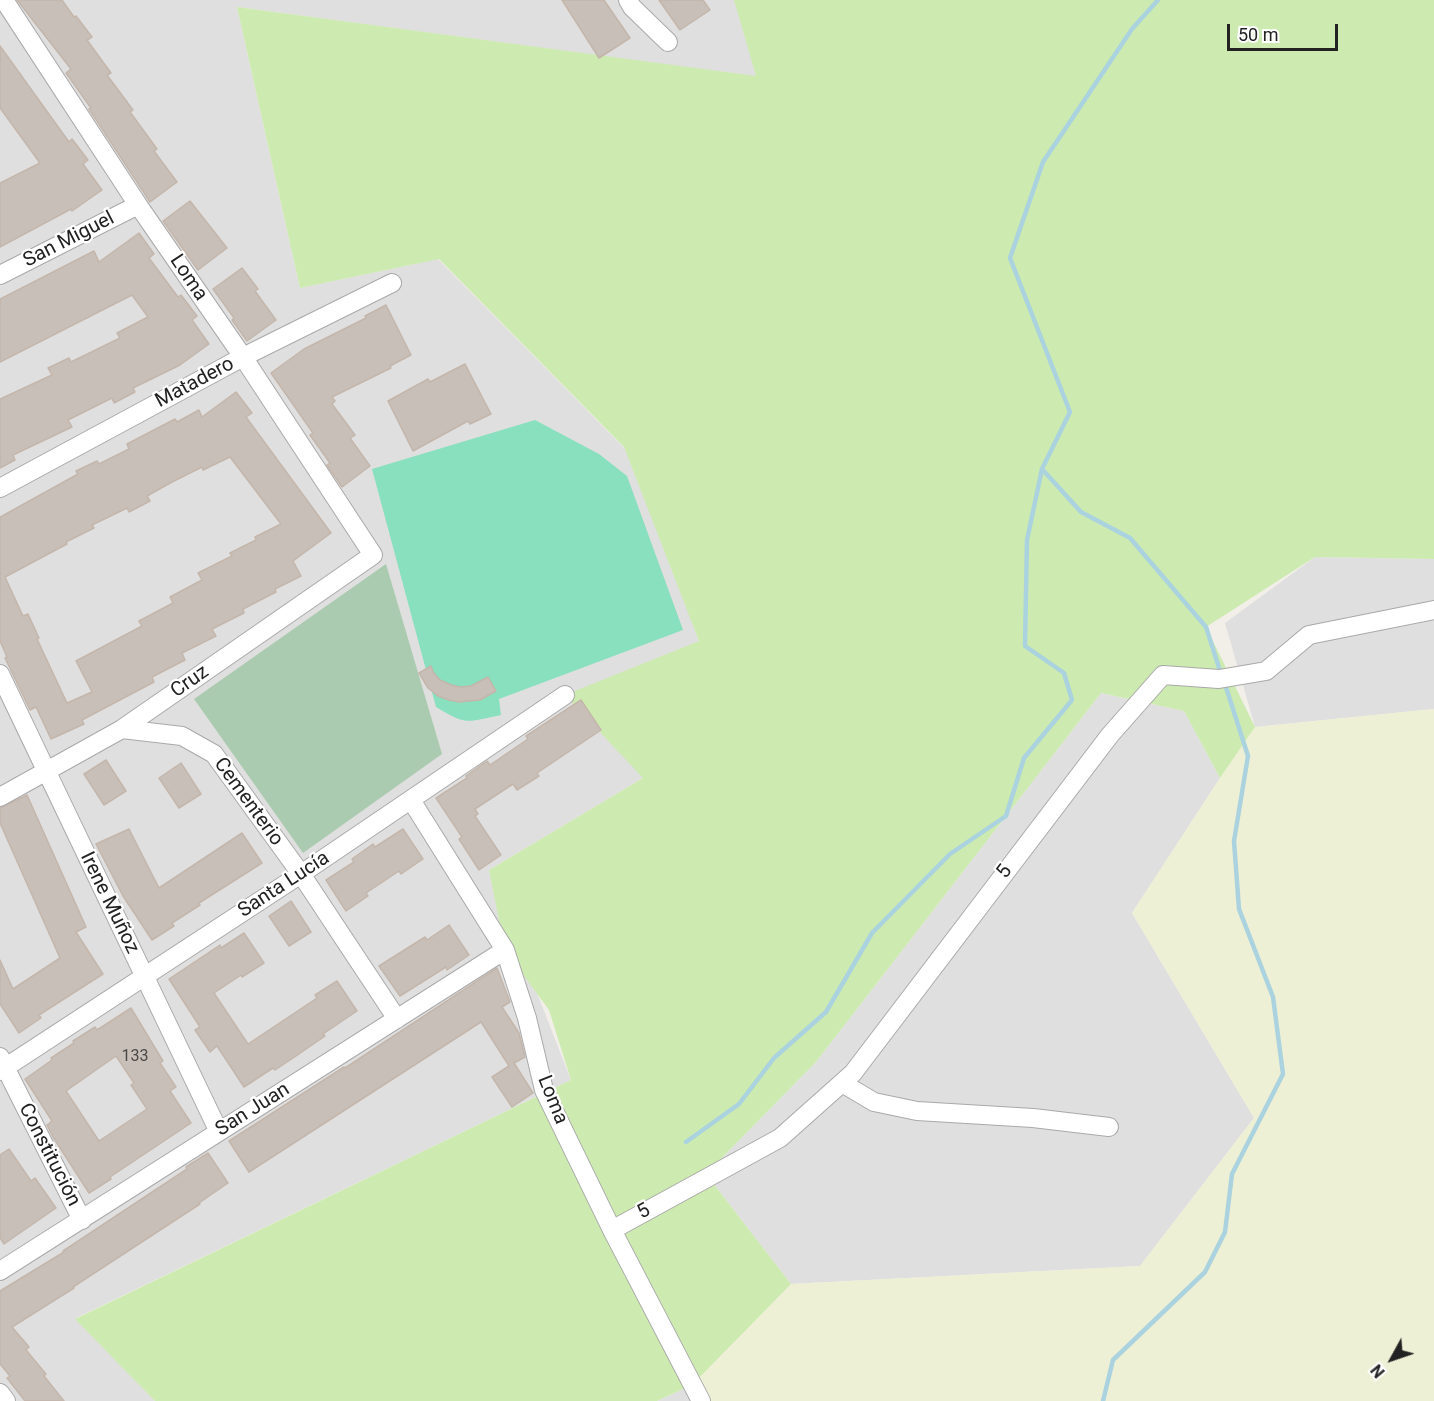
<!DOCTYPE html>
<meta charset="utf-8">
<style>
body{margin:0}
#map{position:relative;width:1434px;height:1401px;overflow:hidden;background:#f2efe9;font-family:Roboto,sans-serif}
canvas{display:block}
.north{position:absolute;left:1362px;top:1329px;width:60px;height:60px;-webkit-text-stroke:4px #fff;paint-order:stroke;rotate:230deg;font-size:16px;font-weight:700;line-height:24px;text-align:center;color:#222}
.north::after{content:'';display:block;margin:auto;width:21px;height:27px;background:#222;clip-path:polygon(50% 0,100% 100%,50% 72%,0 100%)}
.scale{position:absolute;left:1227px;top:24px;width:111px;height:27px;box-sizing:border-box;border:3px solid #222;border-top:0;padding-left:8px;font-size:18px;line-height:21px;white-space:nowrap;color:#222;-webkit-text-stroke:4px #fff;paint-order:stroke}
</style>
<div id="map">
<canvas width="1434" height="1401"></canvas>
<div class="north">N</div>
<div class="scale">50 m</div>
</div>
<script>
const g = document.querySelector('canvas').getContext('2d');
g.lineJoin = 'round';
function fillPath(path, color) {
  g.fillStyle = color;
  g.fill(path, 'evenodd');
}
function strokePath(path, color, width, dash) {
  g.strokeStyle = color;
  g.lineWidth = width;
  g.lineCap = dash ? 'butt' : 'round';
  g.setLineDash(dash || []);
  g.stroke(path);
}
function write(font, color, halo, rows, align = 'center') {
  g.font = font + ' Roboto,sans-serif';
  g.lineWidth = 4.5;
  g.setLineDash([]);
  g.textBaseline = 'middle';
  g.strokeStyle = halo;
  g.fillStyle = color;
  for (const [text, x, y, turn = 0] of rows) {
    g.save();
    g.translate(x, y);
    g.rotate((+turn || 0) * Math.PI / 180);
    g.textAlign = isNaN(turn) ? turn : align;
    if (halo) g.strokeText(text, 0, 0);
    g.fillText(text, 0, 0);
    g.restore();
  }
}
fillPath(new Path2D(`
 M0,0H736L757,77L237,7L300,288L438,259L639,463L699,642L643,778L489,870L571,1080L76,1318L155,1401H0Z
 M1315,557L1434,559V709L1255,727L1225,623Z
 M1101,693L1184,711L1220,778L1132,913L1254,1118L1140,1266L791,1284L706,1174L816,1062Z
 M692,1385L700,1401H657Z`), '#e0dfdf');
fillPath(new Path2D(`
 M1434,709V1401H700L692,1385L791,1284L1140,1266L1254,1118L1132,913L1220,778L1255,727Z`), '#eef0d5');
fillPath(new Path2D(`
 M734,0H1434V559L1315,557L1206,627L1255,727L1220,778L1184,711L1101,693L816,1062L706,1174L791,1284L692,1385L657,1401H155L75,1319L571,1080L549,1010L505,950L489,870L643,778L565,695L699,641L624,447L439,259L300,288L237,7L756,76Z`), '#cdebb0');
fillPath(new Path2D(`
 M386,564L442,754L303,853L194,699Z`), '#aacbaf');
fillPath(new Path2D(`
 M535,420L599,454L627,476L683,630L499,699L501,715C467,722 467,726 436,707L372,469Z`), '#88e0be');
strokePath(new Path2D(`
 M1042,469L1081,512L1130,538L1206,627L1221,674
 M686,1142L739,1104L774,1058L826,1012L872,933L950,854L1006,816L1024,758L1072,700L1064,673L1025,646L1027,540L1042,469L1070,412L1010,258L1043,162L1132,29L1158,0
 M1103,1401L1113,1360L1205,1272L1225,1232L1232,1174L1283,1074L1273,997L1239,909L1234,841L1248,756L1224,681`), '#aad3df', 4.5);
const building = new Path2D(`
 M17,0H62L74,17L76,16L92,37L87,40L111,73L107,75L133,110L130,112L157,149L154,151L177,182L150,202L89,109L91,108L66,73L71,69Z
 M562,0H604L630,38L599,58Z
 M659,0H703L710,10L680,30Z
 M0,46L69,142L72,139L88,160L83,164L102,190L72,211L71,209L0,247V183L40,163L0,108Z
 M190,201L227,248L198,270L163,221Z
 M139,233L154,254L149,258L178,297L181,295L197,316L192,320L209,344L180,365L133,388L135,392L114,403L112,398L68,420L72,427L13,455L15,460L0,468V399L52,375L48,368L69,358L71,362L120,338L117,333L148,317L132,295L0,362V299L94,251L99,262Z
 M242,268L258,289L255,291L276,320L247,341L232,320L234,318L213,289Z
 M386,305L411,355L390,366L391,368L332,397L335,401L332,404L355,435L350,438L370,466L342,487L327,465L330,463L310,435L313,433L271,373L304,349L366,318L365,316Z
 M465,364L491,414L470,424L468,421L413,451L388,401L428,379L430,382Z
 M236,392L252,413L246,417L331,533L293,561L301,576L275,589L276,592L243,609L244,613L212,629L216,636L182,653L185,660L152,677L154,682L82,720L84,724L51,739L36,707L30,710L5,658L7,657L0,641V517L78,474L76,471L97,461L99,464L129,449L127,444L175,419L177,422L199,410L202,417ZM230,457L281,524L255,537L256,540L230,553L232,556L198,573L202,580L170,597L173,603L139,621L142,626L76,661L92,692L67,703L37,639L39,638L28,614L23,616L5,577L67,544L66,542L94,528L92,525L127,508L129,512L150,501L147,496L172,482L202,467L203,470Z
 M431,666L433,672L440,680L451,685L460,687L471,686L488,677L496,691L480,700L459,702L449,700L438,696L428,688L419,673Z
 M581,700L601,730L537,773L539,776L517,790L513,784L475,809L478,814L475,816L501,855L479,870L459,839L462,837L436,798L467,778L466,776L487,761L490,765L528,739L526,736Z
 M106,760L126,791L104,805L84,774Z
 M181,763L201,794L179,808L159,778Z
 M27,795L86,927L76,932L103,974L39,1015L41,1018L19,1033L0,1004V960L13,989L60,958L0,823V808Z
 M129,829L159,888L242,833L262,863L199,903L200,905L172,923L174,926L152,940L123,896L96,844Z
 M403,829L423,859L401,874L399,871L366,893L368,896L346,911L326,880L354,862L352,859L373,844L375,847Z
 M291,901L311,932L289,946L269,916Z
 M449,925L469,955L447,970L446,967L400,996L379,966L425,937L427,940Z
 M244,933L264,963L242,977L241,975L214,993L248,1044L317,998L315,995L337,981L357,1011L323,1034L325,1036L296,1056L275,1070L273,1068L244,1087L217,1046L210,1052L195,1030L200,1027L169,979L220,945L221,948Z
 M497,968L510,1002L502,1007L519,1033L525,1057L514,1063L533,1093L512,1107L492,1077L509,1066L481,1022L249,1172L229,1141L344,1067L345,1068Z
 M131,1008L163,1061L160,1063L176,1087L170,1091L191,1123L110,1177L111,1179L89,1193L53,1137L47,1125L52,1121L25,1079L52,1060L51,1058L74,1043L73,1041L95,1027L97,1030ZM116,1056L134,1083L131,1085L147,1109L99,1141L66,1091Z
 M9,1149L31,1181L35,1178L56,1208L4,1244L0,1238V1155Z
 M208,1153L228,1183L199,1203L200,1204L73,1287L74,1288L12,1327L29,1347L26,1350L46,1374L44,1376L64,1401H25L7,1378L10,1376L0,1364V1291L64,1252L63,1251L187,1169L186,1167Z`);
fillPath(building, '#c7bfb8');
strokePath(building, '#c4b6ab', 1.5);
const street = new Path2D(`
 M628,0L632,7L668,42
 M0,275L138,205
 M0,488L243,357L392,283
 M0,674L219,1132
 M122,729L182,736L214,754L301,874L397,1019
 M0,797L122,729L373,555L243,357L138,205L4,0
 M411,800L505,950L527,1018L544,1090L612,1230L701,1401
 M0,1057L82,1220
 M0,1071L301,874L565,695
 M842,1083L874,1102L917,1111L1033,1118L1109,1127
 M612,1230L780,1138L853,1073L1110,735L1163,675L1219,679L1266,671L1309,635L1434,610
 M0,1271L505,950
 M0,1393L6,1401`);
strokePath(street, '#a9a9a9', 20);
strokePath(street, '#fff', 18);
write('16px', '#4b4948', null, [
 ["133",135,1057]
]);
write('20px', '#222', '#fff', [
 ["San Miguel",69,240,-27],
 ["Loma",188,278,56],
 ["Matadero",195,383,-28],
 ["Cruz",190,682,-35],
 ["Cementerio",248,802,54],
 ["5",1005,872,-53],
 ["Santa Lucía",284,885,-33],
 ["Irene Muñoz",109,903,64],
 ["Loma",552,1100,68],
 ["San Juan",253,1110,-32],
 ["Constitución",49,1155,63],
 ["5",644,1212,-29]
]);
</script>
